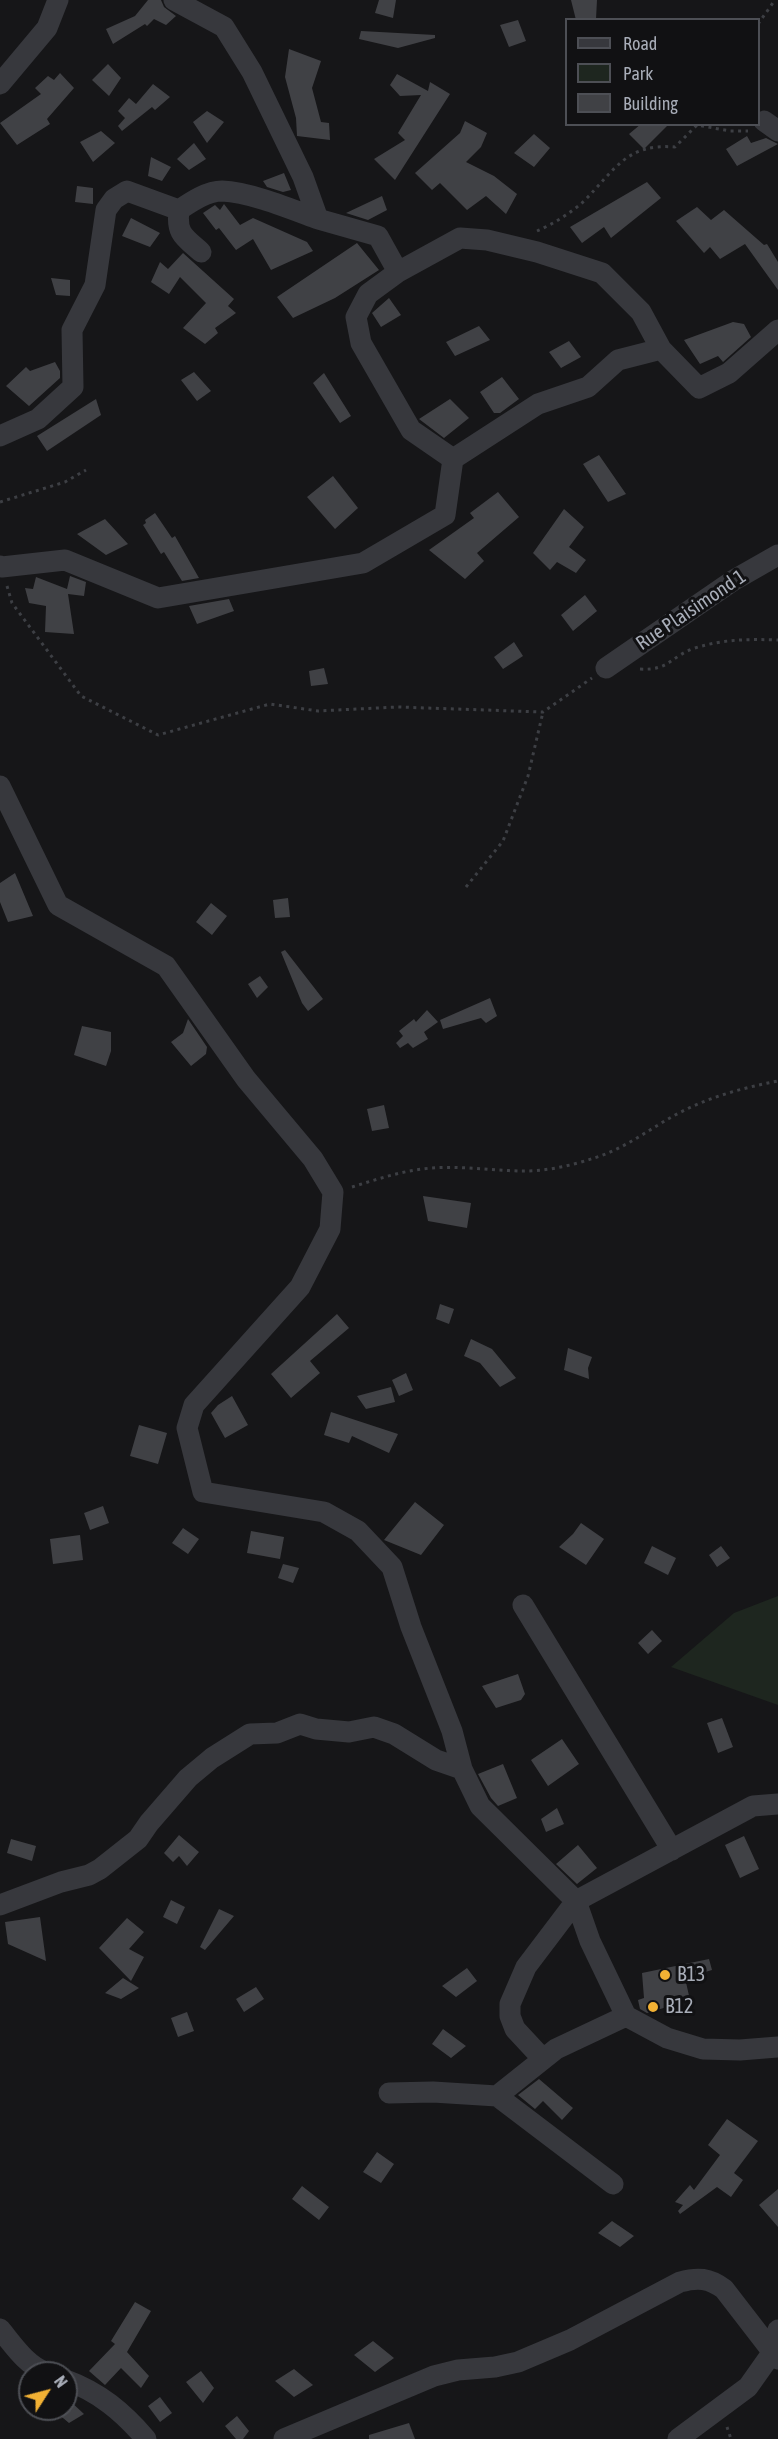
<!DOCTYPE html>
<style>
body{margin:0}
#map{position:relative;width:778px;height:2439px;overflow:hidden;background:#161618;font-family:"Asap Condensed",sans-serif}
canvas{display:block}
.legend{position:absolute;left:565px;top:18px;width:195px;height:108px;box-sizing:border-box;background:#111113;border:2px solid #4d4f55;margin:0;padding:8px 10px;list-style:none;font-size:18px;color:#a8adb8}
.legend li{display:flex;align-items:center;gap:12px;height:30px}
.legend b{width:30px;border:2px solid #4d4f55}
.north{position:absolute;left:18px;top:2361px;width:60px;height:60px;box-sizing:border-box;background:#111113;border:2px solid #4d4f55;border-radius:50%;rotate:54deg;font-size:16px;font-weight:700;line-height:24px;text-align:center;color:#a8adb8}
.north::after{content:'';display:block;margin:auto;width:21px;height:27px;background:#f2b134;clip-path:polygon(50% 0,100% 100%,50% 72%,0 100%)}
</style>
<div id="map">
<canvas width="778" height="2439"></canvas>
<ul class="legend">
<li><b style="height:8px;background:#37383d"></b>Road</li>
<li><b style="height:16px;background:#1e261f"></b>Park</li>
<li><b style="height:16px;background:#404145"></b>Building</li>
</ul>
<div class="north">N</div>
</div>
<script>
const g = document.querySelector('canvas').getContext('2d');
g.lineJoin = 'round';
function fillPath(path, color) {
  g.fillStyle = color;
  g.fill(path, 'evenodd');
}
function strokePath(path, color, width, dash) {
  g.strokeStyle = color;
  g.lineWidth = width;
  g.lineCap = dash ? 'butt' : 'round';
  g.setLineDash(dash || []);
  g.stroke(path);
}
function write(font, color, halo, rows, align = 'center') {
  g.font = font + ' "Asap Condensed",sans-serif';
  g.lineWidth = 6;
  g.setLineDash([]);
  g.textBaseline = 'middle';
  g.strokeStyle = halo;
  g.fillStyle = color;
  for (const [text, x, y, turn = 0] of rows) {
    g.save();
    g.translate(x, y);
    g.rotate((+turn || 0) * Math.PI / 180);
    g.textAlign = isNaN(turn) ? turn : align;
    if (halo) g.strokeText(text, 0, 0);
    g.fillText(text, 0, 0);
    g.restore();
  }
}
fillPath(new Path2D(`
 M778,1596V1705L671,1667L734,1613Z`), '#1e261f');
fillPath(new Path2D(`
 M148,0H161L164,7L176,16L166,25L154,19L147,26L145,24L113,44L106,29L135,16Z
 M379,0H396L393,18L375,13Z
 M571,0H597L596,19L576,20Z
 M518,20L526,41L509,47L500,25Z
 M361,31L435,35V38L398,48L359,39Z
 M289,49L321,61L312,88L321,122L329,123L330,140L297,136L296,118L285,77Z
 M108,64L121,78L109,96L92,80Z
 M60,73L74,88L47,119L50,124L17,145L0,123L41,94L35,88L48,76L54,80Z
 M397,74L428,91L430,82L450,94L395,180L374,159L405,140L398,133L421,95L400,96L390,85Z
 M153,84L170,97L155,110L152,107L122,131L118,126L125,118L118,111L129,98L136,104Z
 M207,111L224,122L207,143L193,122Z
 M465,121L487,133L481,147L466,162L494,176L517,194L506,214L486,196L467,210L440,183L432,190L415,173L460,133Z
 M641,124H669L644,149L629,134Z
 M101,131L115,143L93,162L80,142Z
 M534,134L550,148L534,167L514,153Z
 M747,136L751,143L766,138L778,144L737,166L726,149Z
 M194,143L206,159L189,170L177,159Z
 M151,157L171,167L162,181L148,176Z
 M284,173L291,190L283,192L267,187L263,181Z
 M647,182L661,198L611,238L604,227L582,243L570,227Z
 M77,186L93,188V204L75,202Z
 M382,196L387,210L368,220L346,213Z
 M224,204L240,225L253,218L307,242L313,251L271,270L253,239L236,250L219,228L216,230L203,213L215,205L220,210Z
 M697,207L711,220L724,210L764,245L767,244L778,262V290L745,244L720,259L710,247L704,253L676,221Z
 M131,218L160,233L150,247L122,236Z
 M357,243L379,270L335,298L293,318L277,297Z
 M183,253L234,299L228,306L236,313L215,328L218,333L205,344L183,328L206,303L180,277L169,294L151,282L160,262L168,269Z
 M51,278L70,280V296L56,295Z
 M389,298L401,315L381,327L372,313Z
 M733,322L744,324L751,337L723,362L718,356L700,364L684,340Z
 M479,326L490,340L455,356L446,342Z
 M569,341L581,357L561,368L549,352Z
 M55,362L60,371V378L29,406L6,386L26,367L30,371Z
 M194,372L211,391L197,401L181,380Z
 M324,373L351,416L340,423L313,383Z
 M502,377L519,399L500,413H494L480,392Z
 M96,399L101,415L47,451L37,436Z
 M450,399L469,418L444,438L419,419Z
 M599,455L626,494L608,502L583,464Z
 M333,476L358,508L335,529L307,497Z
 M498,492L519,517L477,553L484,561L465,579L429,550L474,518L470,513Z
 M564,509L584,527L569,547L586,560L576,573L557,562L550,570L533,553Z
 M155,513L172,538L175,536L199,578L182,581L164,552L161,554L143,525L146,523L145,520Z
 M105,519L128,544L106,555L77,534Z
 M70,576L86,582L84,596L68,594L74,634L45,632L46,606L29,603L25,588L33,589L36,577L67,589Z
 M585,595L597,611L573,631L561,615Z
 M229,599L234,611L197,624L189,606Z
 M514,642L523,656L503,669L494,657Z
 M324,668L328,684L311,686L309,671Z
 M15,873L33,916L8,922L0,902V883Z
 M288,898L290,917L275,918L273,900Z
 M211,903L227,916L212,935L196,922Z
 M285,950L323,999L308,1011L302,1003L281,952Z
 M260,976L268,987L257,998L248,984Z
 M490,998L497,1016L486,1023L481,1018L443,1029L440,1020Z
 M427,1010L438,1022L424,1032L428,1039L413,1048L408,1043L400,1048L396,1043L403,1036L399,1031L414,1019L416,1022Z
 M188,1019L207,1047L206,1054L191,1066L171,1042L183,1033Z
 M82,1026L111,1032V1051L106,1066L74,1055Z
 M384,1105L389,1128L372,1131L367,1109Z
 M423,1196L471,1203L467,1228L428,1221Z
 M440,1304L454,1309L449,1324L436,1319Z
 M337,1314L349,1328L310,1361L320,1373L291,1398L271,1374Z
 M471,1339L492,1349L516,1378L500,1387L480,1363L464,1356Z
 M568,1348L592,1357L588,1368L589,1379L564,1370Z
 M406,1373L413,1390L399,1396L392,1380Z
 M391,1387L395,1402L366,1409L357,1396Z
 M232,1396L248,1425L225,1438L211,1413L218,1405Z
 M331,1412L398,1434L389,1453L352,1436L349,1443L324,1435Z
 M139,1425L167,1433L158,1464L130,1456Z
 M415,1502L444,1525L421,1555L384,1540Z
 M103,1506L109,1523L90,1530L84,1513Z
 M581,1523L604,1539L586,1565L559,1547L573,1534Z
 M183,1528L199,1539L188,1554L172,1543Z
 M251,1531L284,1537L280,1559L247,1553Z
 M80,1535L83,1560L53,1564L50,1539Z
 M652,1546L676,1558L668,1575L644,1563Z
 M721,1546L730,1558L717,1567L709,1555Z
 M283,1564L299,1568L293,1583L278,1578Z
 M652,1630L662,1641L648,1654L638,1643Z
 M518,1674L525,1694L521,1700L496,1708L482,1686Z
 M722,1718L733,1747L718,1753L707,1723Z
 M562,1739L579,1764L548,1786L531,1760Z
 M503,1764L517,1798L498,1806L491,1798L478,1774Z
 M557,1808L564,1824L546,1832L541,1819Z
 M179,1835L199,1852L187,1866L179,1856L173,1862L164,1853Z
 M744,1836L759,1869L740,1878L725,1845Z
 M11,1839L36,1846L32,1861L7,1853Z
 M578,1845L597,1868L577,1884L556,1864Z
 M171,1900L185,1907L177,1924L163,1917Z
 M219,1909L234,1916L205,1950L200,1947Z
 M40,1917L46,1961L8,1944L5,1922Z
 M127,1918L144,1932L129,1949L144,1957L131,1981L99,1948Z
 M709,1959L712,1970L685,1978L690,2000L647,2013L640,2009L638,2000L644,1998L642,1973Z
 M467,1968L477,1981L456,1997L442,1986Z
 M123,1978L139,1988L121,1999L105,1993Z
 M256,1987L264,1999L244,2012L236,1999Z
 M187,2012L194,2031L178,2037L171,2018Z
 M443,2029L466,2046L451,2058L432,2044Z
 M539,2079L573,2108L562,2120L543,2101L535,2109L518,2095Z
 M727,2119L758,2141L734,2173L743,2180L731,2197L717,2187L680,2214L678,2211L683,2205L675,2202L690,2185L694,2190L720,2155L708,2145Z
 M377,2152L394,2164L381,2183L363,2172Z
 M302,2186L329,2207L319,2220L292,2199Z
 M778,2189V2227L759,2205Z
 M612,2221L634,2236L620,2247L598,2233Z
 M135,2302L151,2311L127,2352L149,2376L141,2388L121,2368L105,2385L89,2371L115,2344L111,2341Z
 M373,2341L394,2358L375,2372L354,2355Z
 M294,2369L313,2385L294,2397L275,2381Z
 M201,2371L214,2388L203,2403L186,2382Z
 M160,2397L172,2413L160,2422L148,2406Z
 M69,2400L84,2414L69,2423L57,2413L61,2409H66V2403Z
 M237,2416L249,2431L243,2439H236L225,2426Z
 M409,2423L415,2439H369V2435Z`), '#404145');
strokePath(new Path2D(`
 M758,24L775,0
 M537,231C553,224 571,213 584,201C615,170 626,143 675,147L697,125L730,131H748
 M0,502L65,482L86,470
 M7,586L12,603L81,696L158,735L270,704L318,711L398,707L543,712L592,678
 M640,669C669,671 671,656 695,648C724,639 748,639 778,640
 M466,887L503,841L528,776L543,712
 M352,1187C378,1179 404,1170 432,1168C460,1166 489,1170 518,1171C542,1172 571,1166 594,1158C628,1148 655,1124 687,1109C716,1095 747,1087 778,1081
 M727,2427L731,2439`), '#3d3f44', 3, [3, 4.5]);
strokePath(new Path2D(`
 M174,0L224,27L252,72L303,177L318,219C291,209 250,192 222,191C207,191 191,202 179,210C176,234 184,237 201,252
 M0,84L47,28L58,0
 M764,121L778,131
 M318,219L378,236L398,272
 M0,436L38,419L73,387L72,330L95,285L106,210L114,199L127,191L179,210
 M453,459L411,430L361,343L356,317L368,294L398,272L460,238L487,240L537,252L602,273L641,312L661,349
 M0,566L2,567L65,560L158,598L363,563L445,515L453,459L538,404L588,387L618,360L661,349L699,388L729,373L778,330
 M606,668L734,580L778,555
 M0,786L58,905L166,966L246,1079L313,1159L333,1192L330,1229L300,1287L194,1405L187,1428L203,1492L324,1512L358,1531L392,1567L411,1627L452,1731L462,1769L480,1806L576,1901L590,1941L626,2016L667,2038L703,2049L740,2050L778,2047
 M523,1605L672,1850
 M0,1905L61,1882L89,1875L100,1869L138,1839L149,1823L188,1778L212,1758L250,1734L277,1733L300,1724L316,1729L349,1732L374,1727L394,1734L436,1760L462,1769
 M542,2058L515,2029L510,2016V2004L526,1967L576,1901L753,1806L778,1804
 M389,2093L433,2092L497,2096L556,2049L626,2016
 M497,2096L613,2184
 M0,2329C14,2346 26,2365 47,2373
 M66,2380C99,2392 123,2412 146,2439
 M284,2439L434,2376L458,2370L495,2367L518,2362L570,2340L680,2282C698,2277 709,2278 724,2289L778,2359
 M678,2439L748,2387L772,2353L778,2330`), '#37383d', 21);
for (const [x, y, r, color] of [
 [665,1975,6,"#f2b134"],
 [653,2007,6,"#f2b134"]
]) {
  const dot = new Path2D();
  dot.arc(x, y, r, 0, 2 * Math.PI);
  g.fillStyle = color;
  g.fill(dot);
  strokePath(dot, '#111113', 2);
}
write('20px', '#a8adb8', '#111113', [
 ["Rue Plaisimond 1",691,610,-34]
]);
write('20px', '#a8adb8', '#111113', [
 ["B13",677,1975],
 ["B12",665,2007]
], 'left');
</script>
